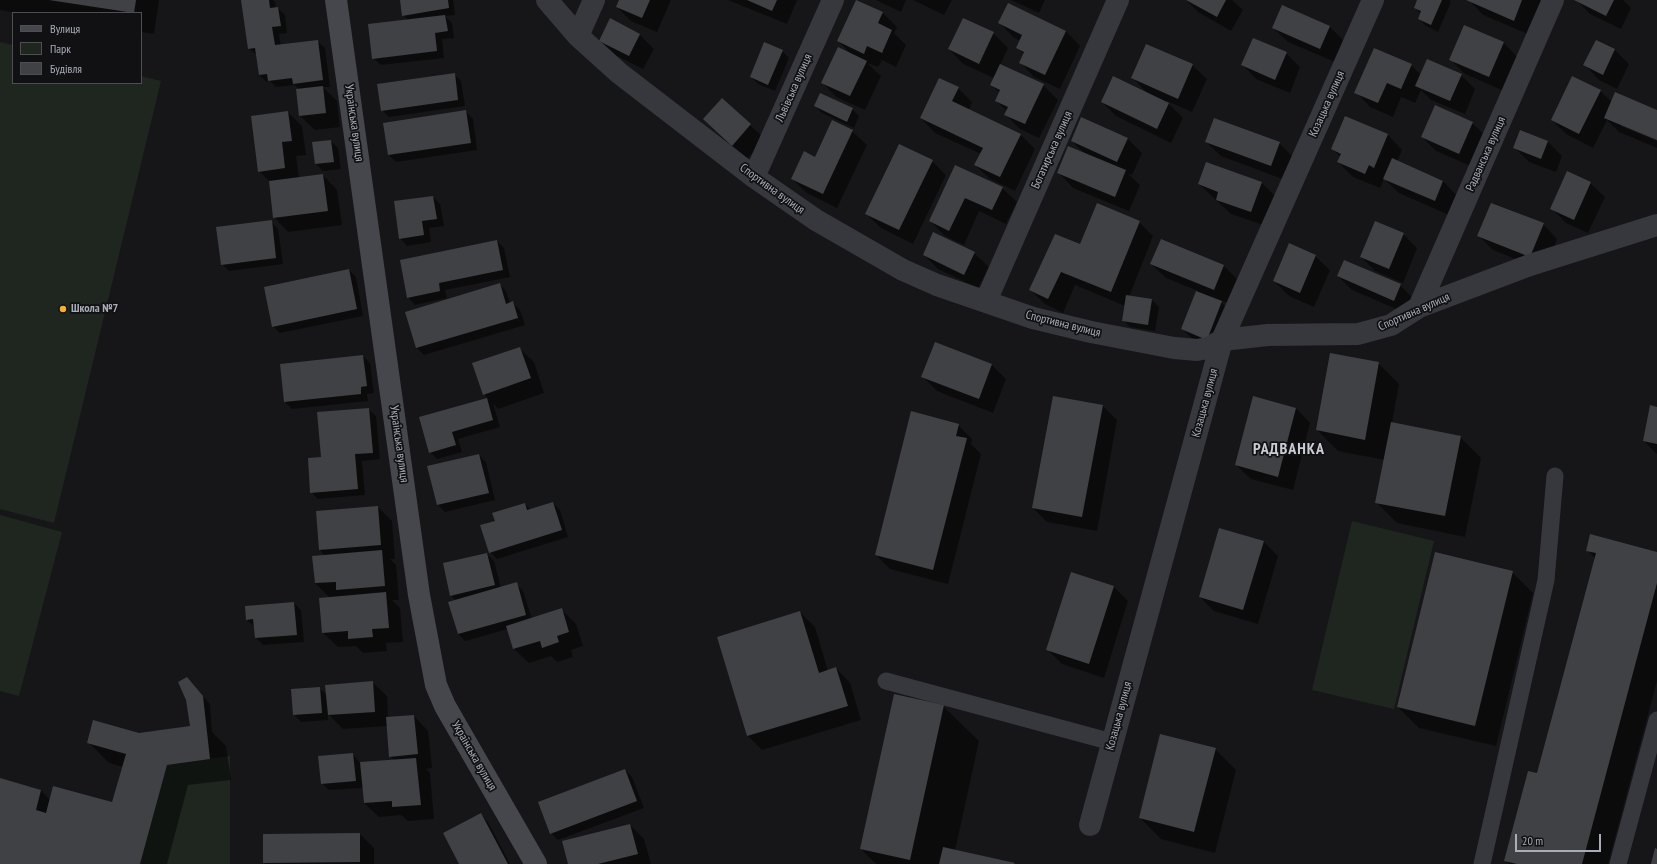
<!DOCTYPE html>
<meta charset="utf-8">
<style>
body{margin:0}
#map{position:relative;width:1657px;height:864px;overflow:hidden;background:#161618;font-family:"PT Sans Narrow",sans-serif}
canvas{display:block}
.legend{position:absolute;left:12px;top:12px;width:130px;height:72px;box-sizing:border-box;background:#111113;border:1px solid #4d4f55;margin:0;padding:5px 7px;list-style:none;font-size:12px;color:#a8adb8}
.legend li{display:flex;align-items:center;gap:8px;height:20px}
.legend b{width:20px;border:1px solid #4d4f55}
.scale{position:absolute;left:1515px;top:834px;width:86px;height:18px;box-sizing:border-box;border:2px solid #a8adb8;border-top:0;padding-left:5px;font-size:12px;line-height:14px;white-space:nowrap;color:#a8adb8;-webkit-text-stroke:3px #111113;paint-order:stroke}
</style>
<div id="map">
<canvas width="1657" height="864"></canvas>
<ul class="legend">
<li><b style="height:5px;background:#45474d"></b>Вулиця</li>
<li><b style="height:11px;background:#1e261f"></b>Парк</li>
<li><b style="height:11px;background:#404145"></b>Будівля</li>
</ul>
<div class="scale">20 m</div>
</div>
<script>
const g = document.querySelector('canvas').getContext('2d');
g.lineJoin = 'round';
function fillPath(path, color) {
  g.fillStyle = color;
  g.fill(path, 'evenodd');
}
function strokePath(path, color, width, dash) {
  g.strokeStyle = color;
  g.lineWidth = width;
  g.lineCap = dash ? 'butt' : 'round';
  g.setLineDash(dash || []);
  g.stroke(path);
}
function write(font, color, halo, rows, align = 'center') {
  g.font = font + ' "PT Sans Narrow",sans-serif';
  g.lineWidth = 3.5;
  g.setLineDash([]);
  g.textBaseline = 'middle';
  g.strokeStyle = halo;
  g.fillStyle = color;
  for (const [text, x, y, turn = 0] of rows) {
    g.save();
    g.translate(x, y);
    g.rotate((+turn || 0) * Math.PI / 180);
    g.textAlign = isNaN(turn) ? turn : align;
    if (halo) g.strokeText(text, 0, 0);
    g.fillText(text, 0, 0);
    g.restore();
  }
}
fillPath(new Path2D(`
 M0,42L13,45V83H141V76L161,81L54,523L0,509Z
 M0,515L62,532L19,696L0,691Z
 M1352,521L1434,541L1394,709L1312,690Z
 M230,756V864H140L167,765Z`), '#1e261f');
fillPath(new Path2D(`
 M0,0H159L154,34L141,32V13H16L0,10Z
 M242,0H273L275,2L276,8H278L285,15L287,33L279,34L281,46L317,41L325,48L330,87H323L337,101L340,127L315,130L300,116V90L295,85L276,87L270,81L267,82L259,75L257,55L249,49Z
 M401,0H453L455,15L445,16L452,23L454,38L442,39L444,58L381,65L373,58L408,20L403,15Z
 M620,0H671L657,32L631,21L617,7Z
 M728,0H797L787,24Z
 M876,0H906L901,12Z
 M913,0H952L944,15Z
 M1011,0H1045L1039,13Z
 M1186,0H1232L1243,10L1231,31L1198,12Z
 M1418,0H1449L1451,2L1438,32L1426,26L1419,19L1421,14L1415,8Z
 M1469,0H1543L1528,34L1483,15Z
 M1576,0H1623L1631,8L1621,29L1590,14Z
 M1283,6L1330,27L1344,41L1335,62L1288,42L1273,28Z
 M883,13L897,27L894,33L906,45L896,67L882,60L878,67L867,63L881,76L865,110L836,97L822,82L851,54L838,41Z
 M1000,23L1066,31L1080,46L1060,89L1034,77L1020,62L1024,54L1017,48L1021,41L1014,38Z
 M1465,26L1504,43L1518,58L1504,91L1465,74L1451,60Z
 M993,33L1008,48L1000,65L1043,85L1058,100L1039,138L1020,129L1005,114L1007,111L996,101L1000,93L991,85L994,78L963,64L949,49Z
 M640,35L654,49L643,69L615,55L600,41Z
 M1597,41L1615,50L1629,64L1617,89L1599,80L1585,65Z
 M782,51L789,58L775,91L758,84L751,77Z
 M1286,53L1300,67L1290,93L1256,79L1242,64Z
 M1192,65L1207,79L1192,112L1165,100L1183,118L1171,143L1116,116L1102,102L1148,94L1133,78Z
 M1411,65L1421,75H1461L1475,89L1465,114L1431,100L1421,90L1415,103L1401,97L1393,117L1370,107L1356,92Z
 M454,74L461,81L465,106L389,117L382,110Z
 M958,88L972,102L969,110L1020,134L1035,149L1015,191L990,179L975,165L981,154L935,133L921,118Z
 M1600,91L1612,102L1657,111V139L1621,124V126L1657,141V148L1619,132L1607,120L1593,148L1566,134L1552,120Z
 M722,99L765,139L747,159L704,119Z
 M815,106L852,109L859,116L854,128L822,113Z
 M288,112L302,126L306,155L296,156L299,178L323,175L337,190L342,225L288,232L274,217L270,182L259,171Z
 M466,112L473,119L477,150L396,162L389,155Z
 M1346,117L1388,135L1402,150L1397,162L1443,181L1457,196L1449,215L1399,193L1384,179L1380,188L1353,177L1338,162L1341,157L1332,149Z
 M1472,123L1487,137L1473,167L1436,151L1422,137Z
 M852,131L867,145L837,208L807,193L792,179L815,158Z
 M1521,131L1548,142L1562,156L1556,172L1529,162L1514,147Z
 M1127,138L1142,153L1132,175L1128,174L1140,185L1129,211L1073,188L1059,173L1086,155L1072,141Z
 M331,141L338,148L341,169L323,171L316,164Z
 M1206,142L1279,143L1294,158L1285,180L1221,156Z
 M932,161L946,175L913,244L881,228L866,214Z
 M956,166L1002,188L1017,202L1006,224L979,211L964,245L945,236L930,221Z
 M1262,183L1276,197L1266,226L1231,214L1199,184Z
 M1590,183L1605,197L1588,233L1566,223L1552,209Z
 M433,197L440,204L444,226L429,228L431,242L407,246L400,238L395,202Z
 M271,222L278,229L283,264L229,271L222,264Z
 M1139,222L1153,236L1129,297L1152,300L1159,307L1155,331L1130,327L1123,320L1125,306L1075,285L1063,313L1045,304L1030,290L1081,246Z
 M1543,224L1557,239L1545,271L1493,250L1479,236Z
 M1403,234L1417,248L1403,283L1375,271L1361,257Z
 M497,241L504,248L510,277L445,290L447,298L415,305L408,297Z
 M974,253L989,267L978,288L938,269L924,255Z
 M1315,256L1330,270L1314,307L1289,296L1274,281Z
 M1151,264L1223,265L1238,280L1228,303L1219,300L1236,317L1221,353L1197,343L1182,329L1198,291L1166,278Z
 M349,270L356,277L363,316L280,333L273,326Z
 M1338,276L1400,285L1414,299L1408,314L1352,290Z
 M499,284L506,291L510,303H513L520,310L525,325L424,355L417,348Z
 M519,348L534,362L544,393L498,409L493,403L500,427L458,439L462,452L437,459L430,452L420,418L488,399L484,394Z
 M1331,354L1378,363L1399,384L1392,423L1460,437L1481,458L1465,537L1397,523L1376,502L1385,460L1338,451L1317,430Z
 M363,356L370,363L374,393L367,394L368,401L292,409L285,402Z
 M992,365L1006,379L993,413L937,391L922,376Z
 M1054,397L1103,406L1117,420L1097,531L1047,522L1033,508Z
 M1296,408L1310,423L1293,490L1251,479L1236,465Z
 M1657,408V454L1644,441Z
 M368,409L376,416L380,459L362,461L365,495L318,499L311,492L322,458Z
 M958,425L972,439L971,444L981,454L948,584L890,569L876,555Z
 M479,455L486,462L495,500L445,512L438,505Z
 M553,503L560,510L568,537L497,559L490,552L496,521L525,504L531,510Z
 M378,507L392,521L395,559H390L396,565L399,600H392L400,608L403,642L386,643L387,651L363,653L356,646L338,647L323,633L330,598L315,583L314,557L325,556L320,550Z
 M1263,541L1278,556L1258,624L1214,611L1200,597Z
 M1587,550L1657,553V681L1608,864H1509L1505,860L1538,774L1596,559Z
 M487,554L494,561L501,588L516,584L523,591L532,619L561,609L576,624L583,646L571,650L573,657L557,662L551,656L529,663L514,649L508,629L465,641L458,634L449,603L457,601L451,596Z
 M1512,572L1533,593L1496,746L1419,728L1398,707Z
 M1072,574L1114,587L1128,601L1104,678L1062,664L1047,649Z
 M294,603L301,610L304,642L263,645L256,638L255,627L247,620Z
 M800,612L815,627L828,671L836,668L850,683L861,720L762,750L748,736Z
 M187,678L210,704L212,732L226,746L231,780L188,785L167,864H0V779L41,790L50,800L112,802L123,767L109,763L88,742L191,727Z
 M372,682L387,696L388,718L414,716L428,731L432,768L426,769L430,773L434,819L408,821L401,815L379,817L364,803L363,788L329,790L322,783L353,754L360,763L394,760L390,756L387,726L343,729L328,714V720L301,722L294,714L319,688L327,695Z
 M943,706L979,741L955,851L1013,864H876L861,849Z
 M1215,749L1236,770L1215,853L1161,839L1140,818Z
 M625,770L632,777L644,808L558,840L551,833Z
 M481,815L488,822L510,864H460Z
 M630,825L644,839L651,864H569Z
 M360,834L374,848V864H265L264,862Z`), '#0007');
fillPath(new Path2D(`
 M49,0H136L134,13Z
 M241,0H269L270,8L278,7L281,26L272,27L275,45L318,40L323,80L293,84L292,78L268,81L267,74L259,75L255,48L248,49Z
 M400,0H448L449,8L402,16Z
 M619,0H650L642,18L616,7Z
 M747,0H777L772,11Z
 M856,0L883,12L878,23L892,30L882,53L867,46L864,54L837,41Z
 M1186,0H1226L1217,17Z
 M1417,0H1442L1431,25L1418,19L1421,11L1414,8Z
 M1466,0H1522L1514,21Z
 M1574,0H1614L1606,16Z
 M1008,3L1066,31L1045,75L1019,63L1024,52L1016,48L1022,35L998,23Z
 M1282,5L1330,26L1320,49L1272,28Z
 M445,15L448,31L435,33L437,51L372,59L368,24Z
 M610,18L640,34L629,56L599,41Z
 M963,18L994,32L979,64L948,49Z
 M1464,25L1504,42L1489,77L1449,60Z
 M1253,38L1287,52L1275,80L1241,65Z
 M1596,40L1615,49L1603,75L1583,65Z
 M764,42L783,50L768,85L750,77Z
 M1146,44L1193,64L1178,99L1131,78Z
 M838,47L867,61L850,96L821,83Z
 M1374,48L1412,64L1401,89L1387,83L1378,103L1354,93Z
 M1427,59L1462,74L1450,101L1415,86Z
 M1000,64L1044,84L1025,124L1004,115L1008,107L995,101L1000,90L990,85Z
 M455,73L458,100L381,111L377,84Z
 M1113,76L1169,103L1157,129L1101,102Z
 M1572,76L1601,90L1579,134L1551,120Z
 M939,78L959,87L952,101L1021,134L1000,177L974,165L983,148L920,118Z
 M323,86L326,113L299,116L296,89Z
 M1615,92L1657,110V140L1604,118Z
 M820,93L853,108L847,122L814,106Z
 M722,98L751,124L732,146L703,119Z
 M1435,105L1473,122L1459,154L1421,137Z
 M466,110L471,143L388,155L383,123Z
 M288,111L292,141L282,142L285,168L258,172L251,116Z
 M1345,116L1388,134L1374,168L1369,165L1365,174L1337,162L1341,154L1331,149Z
 M1081,117L1128,138L1117,162L1071,141Z
 M1214,118L1280,142L1271,166L1205,142Z
 M832,120L853,130L823,194L791,179L804,151L815,157Z
 M1520,130L1548,141L1541,159L1513,148Z
 M331,140L334,162L315,164L312,142Z
 M899,144L933,160L899,230L865,214Z
 M1068,146L1126,170L1115,197L1057,173Z
 M1392,158L1443,181L1435,201L1383,179Z
 M1206,162L1262,182L1251,212L1216,200L1218,192L1198,184Z
 M955,165L1003,187L992,210L965,198L949,231L929,221Z
 M1567,171L1591,182L1574,220L1550,209Z
 M323,174L328,211L273,218L269,181Z
 M433,196L437,219L422,221L424,235L399,239L394,201Z
 M1097,203L1140,221L1111,292L1061,272L1048,299L1029,290L1055,234L1080,244Z
 M1491,203L1544,223L1530,257L1477,236Z
 M272,220L276,258L221,265L216,227Z
 M1375,221L1404,233L1389,269L1360,257Z
 M933,232L975,252L964,275L923,255Z
 M1161,239L1224,265L1214,290L1150,264Z
 M497,240L503,270L439,283L440,291L407,298L400,260Z
 M1289,243L1316,255L1300,293L1273,281Z
 M1344,260L1401,284L1394,301L1337,276Z
 M349,269L357,309L272,327L264,287Z
 M500,283L506,304L513,301L518,318L416,348L405,312Z
 M1196,291L1222,301L1207,340L1181,329Z
 M1126,295L1152,299L1148,325L1122,321Z
 M935,342L992,364L979,399L921,377Z
 M520,347L531,378L483,395L472,363Z
 M1330,353L1379,362L1365,440L1316,430Z
 M363,355L367,386L361,387V394L284,402L280,364Z
 M1053,396L1103,405L1082,517L1032,508Z
 M1253,396L1296,408L1278,477L1235,465Z
 M487,398L493,420L452,432L456,445L429,453L419,417Z
 M1650,405L1657,407V444L1643,441Z
 M369,408L373,453L355,454L358,489L310,493L308,458L321,457L317,412Z
 M911,411L959,424L956,436L967,438L933,570L875,555Z
 M1391,422L1461,436L1445,516L1375,503Z
 M479,454L489,493L437,505L427,466Z
 M553,502L562,530L489,553L480,525L495,521L492,513L525,503L527,510Z
 M378,506L381,545L319,550L316,511Z
 M1219,528L1264,541L1243,610L1199,597Z
 M1590,534L1657,552V583L1582,864H1517L1504,861L1528,771L1537,773L1596,553L1586,551Z
 M382,550L385,586L336,590V582L315,583L312,556Z
 M1435,552L1513,571L1475,726L1397,707Z
 M487,553L495,585L450,596L443,563Z
 M1071,572L1114,586L1089,664L1046,650Z
 M517,582L526,615L458,634L448,602Z
 M386,592L389,628L372,629L373,637L348,639V631L322,633L319,598Z
 M294,602L297,635L255,638L253,619L246,620L245,606Z
 M562,608L569,632L557,636L559,642L542,648L540,641L513,649L506,626Z
 M800,611L819,673L836,667L848,706L747,736L717,637Z
 M187,677L203,696L210,759L167,765L140,864H0V778L41,790L36,810L46,813L53,786L112,802L126,754L87,743L93,720L139,733L190,726L186,700L178,682Z
 M373,681L375,712L328,715L325,685Z
 M320,687L322,713L293,715L291,689Z
 M894,694L944,705L910,860L860,849Z
 M414,715L418,754L389,757L386,717Z
 M1160,734L1216,748L1194,832L1139,818Z
 M353,753L356,781L321,784L318,756Z
 M416,758L421,805L392,807V801L364,803L360,762Z
 M625,769L637,801L550,834L538,802Z
 M481,813L508,864H459L443,833Z
 M630,824L638,854L598,864H568L562,841Z
 M360,833V862L263,863V834Z
 M943,847L1015,863L1014,864H939Z
 M1655,848L1657,849V864H1651Z`), '#404145');
strokePath(new Path2D(`
 M886,681L1112,742
 M1482,864L1546,580L1555,476
 M1618,864L1657,720`), '#37383d', 17);
strokePath(new Path2D(`
 M547,0L578,36L619,73L754,177L816,220L903,270L937,285L1033,318L1091,332L1174,348L1197,350L1208,348L1222,340L1268,335L1358,334L1391,325L1419,307L1530,265L1657,225
 M578,36L594,0
 M754,177L833,0
 M986,301L1118,0
 M1419,307L1553,0
 M1090,825L1222,340L1373,0`), '#37383d', 22);
strokePath(new Path2D(`
 M336,0L419,595L436,685L445,706L536,864`), '#45474d', 22);
for (const [x, y, r, color] of [
 [63,309,4,"#f2b134"]
]) {
  const dot = new Path2D();
  dot.arc(x, y, r, 0, 2 * Math.PI);
  g.fillStyle = color;
  g.fill(dot);
  strokePath(dot, '#111113', 1.5);
}
write('12px', '#a8adb8', '#111113', [
 ["Львівська вулиця",794,88,-66],
 ["Козацька вулиця",1327,104,-66],
 ["Українська вулиця",354,123,82],
 ["Богатирська вулиця",1052,150,-66],
 ["Радванська вулиця",1486,154,-66],
 ["Спортивна вулиця",772,189,36],
 ["Спортивна вулиця",1414,312,-24],
 ["Спортивна вулиця",1063,324,14],
 ["Козацька вулиця",1205,403,-75],
 ["Українська вулиця",399,444,82],
 ["Козацька вулиця",1119,716,-75],
 ["Українська вулиця",474,756,60]
]);
write('bold 12px', '#a8adb8', '#111113', [
 ["Школа №7",71,309]
], 'left');
g.letterSpacing = '1px';
write('bold 16px', '#c9ccd4', '#111113', [
 ["РАДВАНКА",1289,449]
]);
g.letterSpacing = '0px';
</script>
